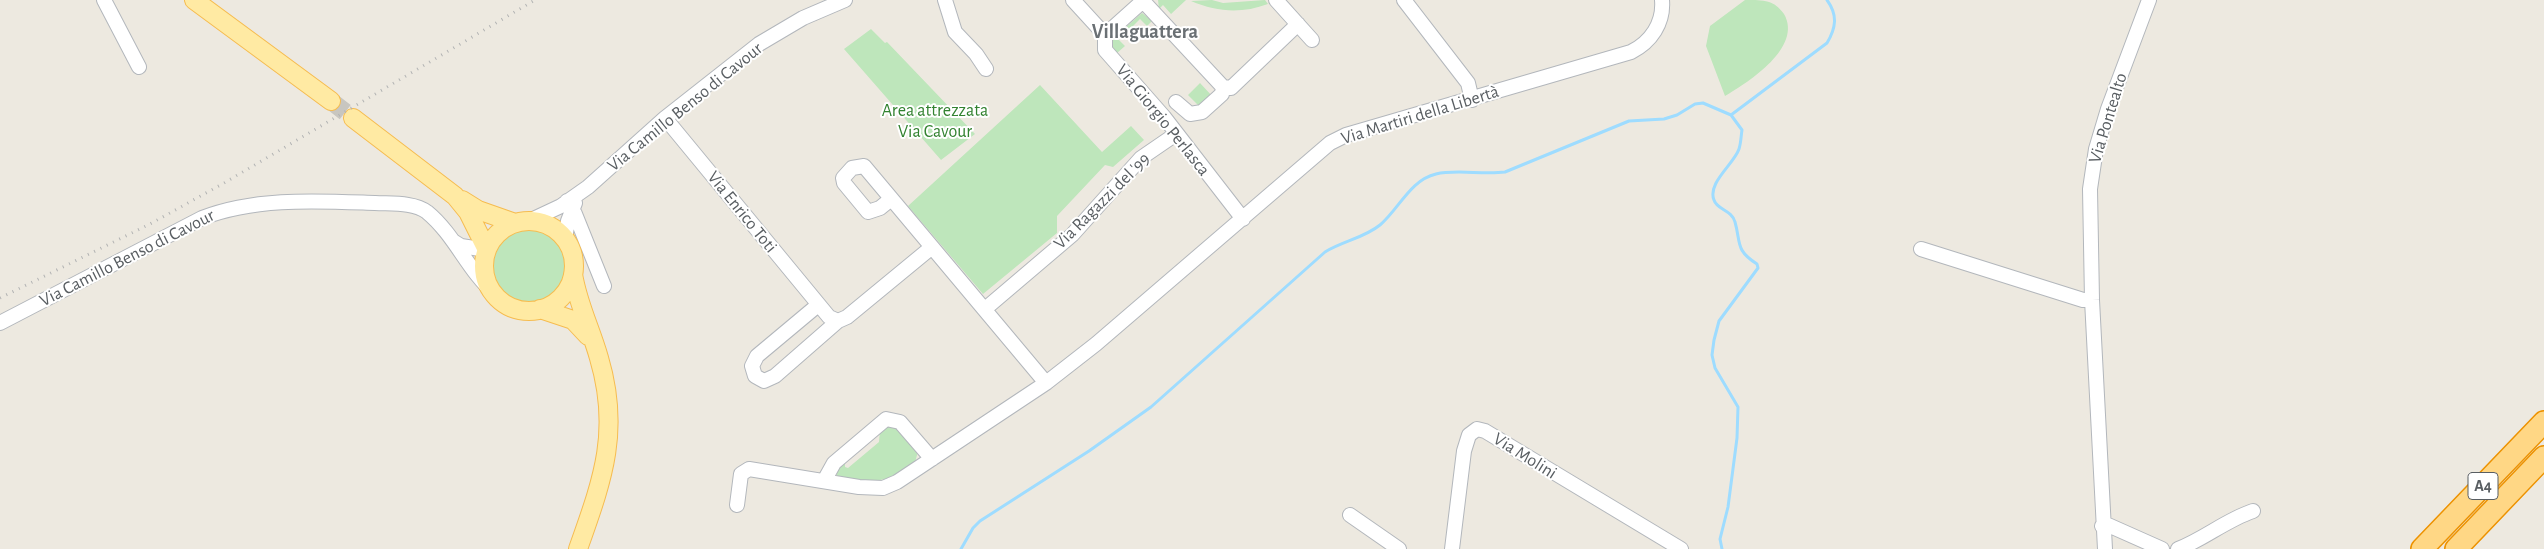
<!DOCTYPE html>
<meta charset="utf-8">
<style>
body{margin:0}
canvas{display:block;background:#ede9e0}
</style>
<canvas width="2544" height="549"></canvas>
<script>
const g = document.querySelector('canvas').getContext('2d');
g.lineJoin = 'round';
function fillPath(path, color) {
  g.fillStyle = color;
  g.fill(path, 'evenodd');
}
function strokePath(path, color, width, dash) {
  g.strokeStyle = color;
  g.lineWidth = width;
  g.lineCap = dash ? 'butt' : 'round';
  g.setLineDash(dash || []);
  g.stroke(path);
}
function write(font, color, halo, rows, align = 'center') {
  g.font = font + ' "Alegreya Sans",sans-serif';
  g.lineWidth = 4;
  g.setLineDash([]);
  g.textBaseline = 'middle';
  g.strokeStyle = halo;
  g.fillStyle = color;
  for (const [text, x, y, turn = 0] of rows) {
    g.save();
    g.translate(x, y);
    g.rotate((+turn || 0) * Math.PI / 180);
    g.textAlign = isNaN(turn) ? turn : align;
    if (halo) g.strokeText(text, 0, 0);
    g.fillText(text, 0, 0);
    g.restore();
  }
}
fillPath(new Path2D(`
 M1158,0H1186L1171,14L1163,5L1159,9Z
 M1212,0L1223,3L1265,0L1268,4C1241,14 1217,12 1191,1Z
 M1745,0C1765,0 1774,0 1784,14C1803,47 1749,82 1725,96L1706,46L1710,26Z
 M1142,13L1152,21L1147,26L1140,19L1119,40L1125,46L1117,53L1111,48L1110,41Z
 M871,29L885,43L887,42L975,134L941,160L844,49Z
 M1200,83L1213,97L1202,109L1188,95Z
 M1040,85L1102,152L1131,126L1144,140L1113,167L1105,165L1057,216V233L983,294L908,206Z
 M491 265a38 38 0 1 1 76 0a38 38 0 1 1-76 0Z
 M884,426H894L918,451L915,463C881,485 877,483 837,476V469L845,461V467L848,468L879,442L880,430Z`), '#bee6bb');
strokePath(new Path2D(`
 M961,549L973,528L980,521L1089,451L1151,407L1325,252C1343,241 1364,238 1380,225C1399,209 1410,180 1436,174C1456,169 1483,175 1505,172L1629,121L1664,119L1677,115L1695,104L1703,103L1731,115L1827,43C1836,28 1838,15 1827,0
 M1722,549L1720,539L1728,507L1737,438L1738,407L1715,368L1712,355L1714,340L1719,321L1758,268L1757,264C1735,250 1741,243 1735,222C1732,210 1717,210 1714,200C1707,183 1734,164 1739,149C1741,143 1741,136 1742,130L1731,115`), '#9edcff', 3);
strokePath(new Path2D(`
 M331,101L353,118`), '#c8c6c0', 18, [18, 9]);
const minor = new Path2D(`
 M104,0L139,67
 M945,0L955,32L976,54L986,69
 M1073,0L1105,35
 M1144,0L1105,35V50L1164,117L1243,219
 M1276,0L1312,40
 M1404,0L1468,83L1472,100
 M1143,1L1223,87L1231,88L1298,24
 M1176,102L1190,114L1202,112L1222,94L1223,87
 M665,118L829,317L838,321L847,317L932,247L1046,383
 M891,199L880,208L868,212L844,183L843,178L852,168L864,166L932,247
 M567,201L575,214L604,286
 M529,221L561,206L588,187L665,118L759,44L803,18L845,0
 M565,238L568,221L575,203
 M453,241L461,246L487,250
 M1921,249L2083,300H2092
 M818,305L757,356L752,366L755,376L764,381L775,376L838,321
 M985,309L1072,235L1141,158L1176,134
 M0,323L202,218C256,197 318,201 375,203C391,204 414,202 427,212C455,235 468,271 495,294
 M824,481L834,463L886,419L900,422L932,459
 M737,505L741,474L749,469L859,487L883,488L897,482L1046,383L1096,344L1330,143L1346,135L1631,52C1651,42 1664,23 1662,0
 M1350,515L1399,549
 M2102,526L2108,525L2162,549
 M1452,549L1464,451L1469,435L1477,429L1485,431L1681,549
 M2105,549L2092,300L2090,189L2096,149L2108,109L2149,0
 M2178,549C2204,539 2226,520 2253,511`);
const major = new Path2D(`
 M194,0L331,101
 M353,118L455,196L468,212L487,250
 M462,200L478,210L515,223
 M484 266a45 45 0 1 1 90 0a45 45 0 1 1-90 0Z
 M573,274C578,305 591,329 599,358C621,432 602,481 578,549
 M540,309L573,320L588,336`);
const highway = new Path2D(`
 M2422,549L2544,422
 M2456,549L2544,457`);
strokePath(minor, '#b3b7bc', 16);
strokePath(major, '#f6bc50', 20);
strokePath(highway, '#ed9200', 24);
strokePath(minor, '#fff', 14);
strokePath(major, '#ffeaa3', 18);
strokePath(highway, '#ffd785', 21);
strokePath(new Path2D(`
 M0,298L150,224L224,183L535,0`), '#b2b3b3', 3, [1, 6]);
for (const [x, y, w] of [
 [2483,486,30]
]) {
  const box = new Path2D();
  box.roundRect(x - w / 2, y - 13.5, w, 27, 4);
  g.fillStyle = '#fff';
  g.fill(box);
  strokePath(box, '#595e62', 1);
}
write('bold 16px', '#595e62', null, [
 ["A4",2483,486]
]);
write('18px', '#595e62', '#fff', [
 ["Via Camillo Benso di Cavour",685,107,-39],
 ["Via Martiri della Libertà",1420,115,-17],
 ["Via Pontealto",2108,118,-73],
 ["Via Giorgio Perlasca",1163,120,51],
 ["Via Ragazzi del '99",1102,201,-45],
 ["Via Enrico Toti",742,212,51],
 ["Via Camillo Benso di Cavour",127,258,-27],
 ["Via Molini",1525,456,32]
]);
write('18px', '#328230', '#fff', [
 ["Area attrezzata",935,111],
 ["Via Cavour",935,132]
]);
write('bold 20px', '#6a7074', '#fff', [
 ["Villaguattera",1145,32]
]);
</script>
